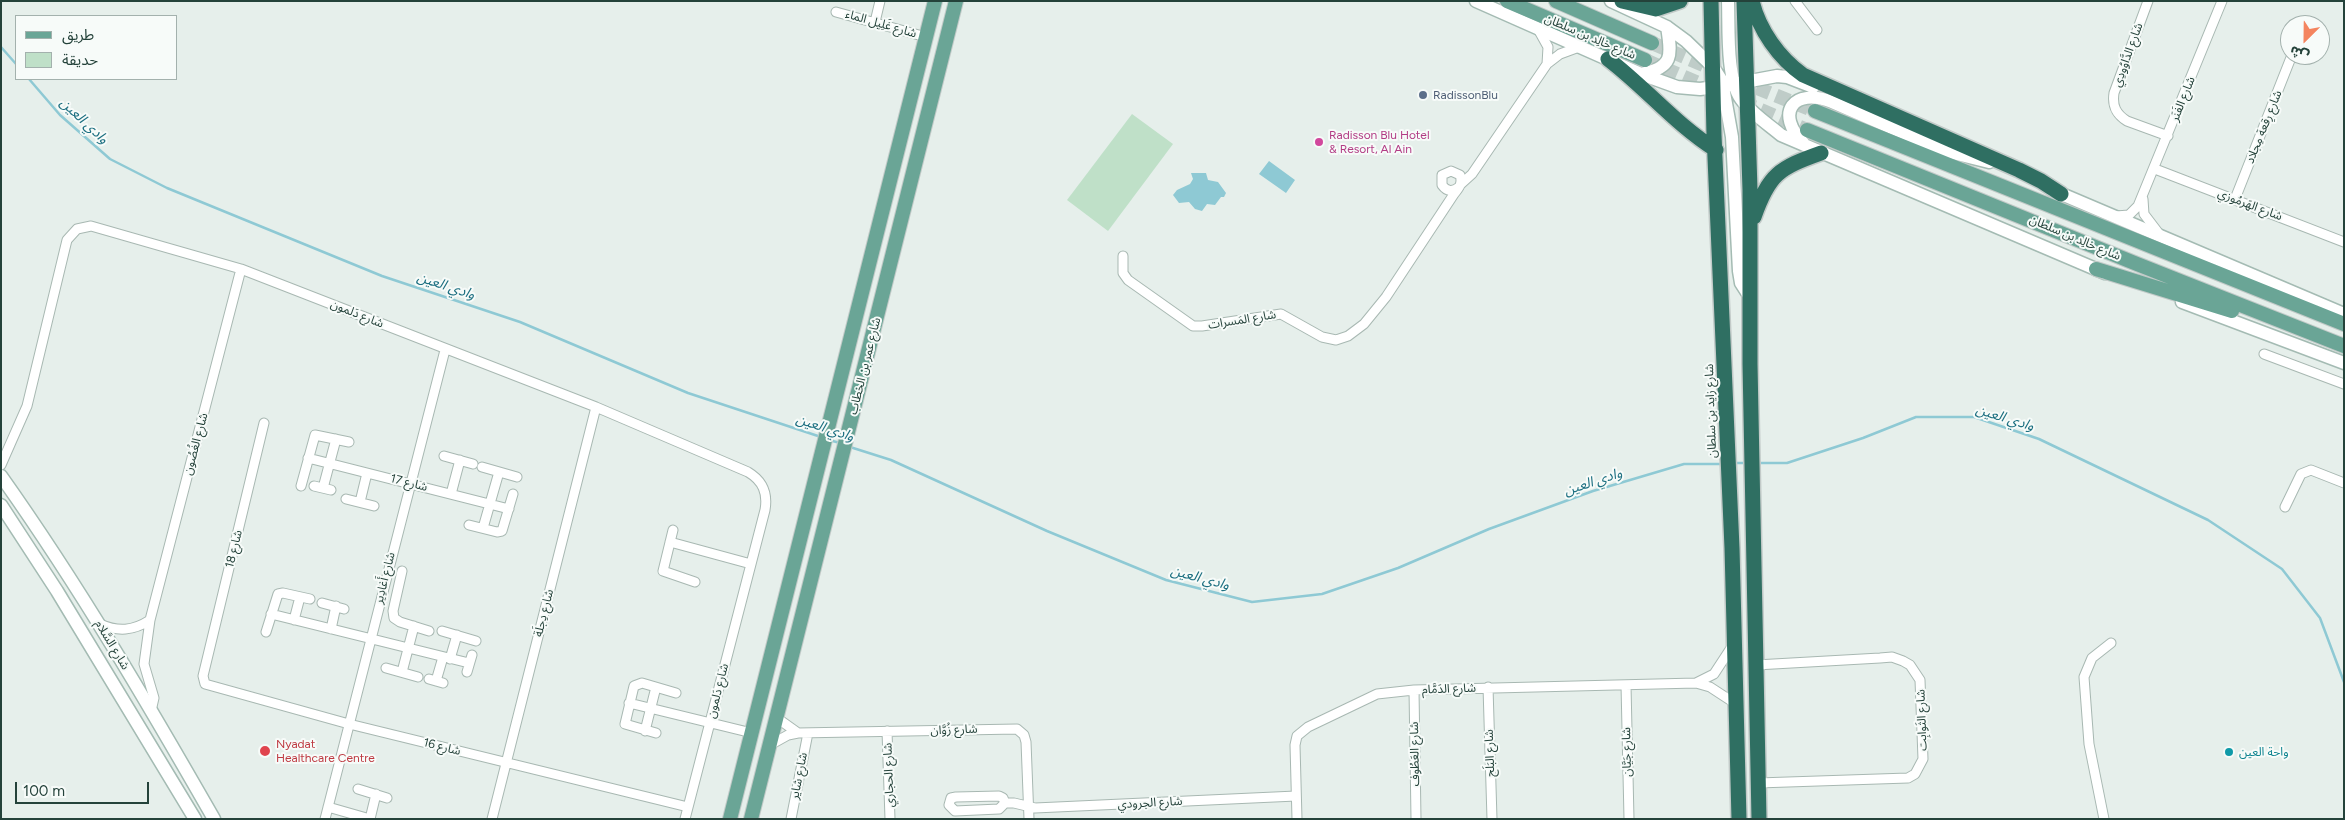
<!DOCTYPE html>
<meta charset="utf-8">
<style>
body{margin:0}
#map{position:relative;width:2345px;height:820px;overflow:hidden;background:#e6efeb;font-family:Figtree,"Noto Sans Arabic",sans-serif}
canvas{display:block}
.frame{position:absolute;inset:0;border:2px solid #24423a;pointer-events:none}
.legend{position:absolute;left:15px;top:15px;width:162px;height:65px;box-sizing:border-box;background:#f7fbf9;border:1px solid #a3b1ad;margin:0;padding:6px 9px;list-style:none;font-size:15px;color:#24423a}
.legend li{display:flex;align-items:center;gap:10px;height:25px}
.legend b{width:25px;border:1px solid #a3b1ad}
.north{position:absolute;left:2280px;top:15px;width:50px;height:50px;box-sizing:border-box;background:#f7fbf9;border:1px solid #a3b1ad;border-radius:50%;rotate:203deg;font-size:14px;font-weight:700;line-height:20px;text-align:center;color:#24423a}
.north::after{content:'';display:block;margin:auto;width:18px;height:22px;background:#f4845f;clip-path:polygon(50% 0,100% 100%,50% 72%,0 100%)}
.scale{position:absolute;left:15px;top:782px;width:134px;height:22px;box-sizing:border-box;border:2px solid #24423a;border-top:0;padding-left:6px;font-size:15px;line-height:18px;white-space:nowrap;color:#24423a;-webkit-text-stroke:4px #f7fbf9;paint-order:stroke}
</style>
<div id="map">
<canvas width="2345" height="820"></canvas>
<div class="frame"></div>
<ul class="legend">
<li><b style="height:6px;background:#6aa596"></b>طريق</li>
<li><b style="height:14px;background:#bfe0c8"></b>حديقة</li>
</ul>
<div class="north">ش</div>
<div class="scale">100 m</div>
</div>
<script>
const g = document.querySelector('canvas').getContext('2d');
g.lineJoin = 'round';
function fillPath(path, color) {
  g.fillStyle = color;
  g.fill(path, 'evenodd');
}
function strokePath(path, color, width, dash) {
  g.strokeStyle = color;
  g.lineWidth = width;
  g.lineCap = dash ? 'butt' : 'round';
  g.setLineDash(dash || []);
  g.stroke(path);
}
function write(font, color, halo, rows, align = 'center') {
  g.font = font + ' Figtree,"Noto Sans Arabic",sans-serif';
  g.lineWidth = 4;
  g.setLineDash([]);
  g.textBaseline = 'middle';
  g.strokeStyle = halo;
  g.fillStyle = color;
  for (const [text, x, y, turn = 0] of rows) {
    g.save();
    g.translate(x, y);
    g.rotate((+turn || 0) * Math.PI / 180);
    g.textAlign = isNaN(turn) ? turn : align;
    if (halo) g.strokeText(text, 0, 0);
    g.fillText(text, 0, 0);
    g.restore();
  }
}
fillPath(new Path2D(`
 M1132,114L1173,144L1108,231L1067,200Z`), '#bfe0c8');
fillPath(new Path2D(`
 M1269,161L1295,180L1286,193L1259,174Z
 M1191,173H1206L1208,180L1218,182L1226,193L1224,197H1221L1215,205L1207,204L1202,211L1195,209L1189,202L1179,203L1173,195L1177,190L1190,184L1193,179Z`), '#8ec9d4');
strokePath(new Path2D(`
 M1,47L16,64
 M29,79L60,115L110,159L167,188L382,276L520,322L688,393L821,437
 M829,440L840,443
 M850,447L891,460L1047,531L1166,580L1252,602L1322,594L1398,568L1489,529L1593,491L1684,464H1724
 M1734,463H1746
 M1757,463H1787L1863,438L1916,417H1974L2039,439L2208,520L2282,569L2320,618L2344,682`), '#8ec9d4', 2.5);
strokePath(new Path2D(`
 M1652,43L1717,71
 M1645,60L1807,130
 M1737,80L1815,111`), '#bfccc8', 14, [14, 7]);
const street = new Path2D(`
 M1795,1L1817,30
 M2148,1L2114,93C2112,106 2116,114 2127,121L2168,136
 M836,12L926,37
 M875,22L880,1
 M1538,29L1548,47L1547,64
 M2155,169L2344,242
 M1461,184L1472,174L1547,64L1560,54L1579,47
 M2143,199L2144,214L2160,235
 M2235,199L2292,55
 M2116,216L2129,215L2138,206L2222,1
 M1123,256V273L1128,280L1193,326H1202L1281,314L1322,337L1336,340L1348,336L1364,324L1386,297L1454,194C1459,188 1463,183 1460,175L1451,171L1442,175V185C1447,192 1453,192 1459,187
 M2264,354L2344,384
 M264,423L203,676L205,684L349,724L688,807
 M444,456L473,464
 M308,458L509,509
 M1,465L27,406L67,240L77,229L91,226L241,269L596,407L748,472C763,481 768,493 765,510L685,819
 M482,467L517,477
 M301,486L315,435L349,442
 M314,486L331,490
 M323,488L336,439
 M451,494L460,460
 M346,499L374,506
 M360,502L367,473
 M2285,507L2301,474L2311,470L2344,483
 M469,525L497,532L502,531L513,494
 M483,528L499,472
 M673,530L663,571L695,582
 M670,542L751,564
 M402,571L393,611L394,618L400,622L429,631
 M322,603L344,609
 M271,614L469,663
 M294,620L300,597
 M100,624C118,632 133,631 150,620
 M331,629L336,606
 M442,631L476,641
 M266,632L278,594L283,593L310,599
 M450,659L457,635
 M1756,665L1880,658L1892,657L1903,661L1910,665L1920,680L1923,759L1915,774L1908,778L1758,783
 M386,668L418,677
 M402,672L414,626
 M467,672L472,655
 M429,679L443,683
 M436,681L443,657
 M1696,683L1714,674L1733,645
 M1626,685L1629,819
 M1488,687L1492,819
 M1414,690L1416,819
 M629,703L752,733
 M151,711L154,698L144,664L150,620L241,269
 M777,718L798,733
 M645,731L656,687
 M887,731L890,819
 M656,733L625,724L634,686L642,683L676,693
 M770,745L788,735L798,733L1017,729L1024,735L1026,742L1029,819
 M358,789L387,798
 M999,796L1003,798L1005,803L999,809L955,811L949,805L951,798L956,797Z
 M1005,803H1014L1035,808L1296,796
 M328,807L370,819
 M325,819L445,350
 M370,819L376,794
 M492,819L596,407
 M791,819L808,733
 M1297,819L1295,745L1297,736L1308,727L1377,694L1414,690L1696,683L1710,687L1736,704
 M2104,819L2089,744L2084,677L2092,658L2111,643`);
const secondary = new Path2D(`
 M1476,1L1641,74L1677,87L1700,89L1723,86L1777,76L1787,77L1813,87
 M1611,1L1667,27L1686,41L1713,67L1722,81L1732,137L1739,271L1741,283L1750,297
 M1728,1C1729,28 1726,78 1741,99C1751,113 1768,124 1781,135L2105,273
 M1641,74C1673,68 1672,56 1667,27
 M1804,144C1774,113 1793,87 1832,102L1945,151L1989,162
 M2052,190L2344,314
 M2182,302L2344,363
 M1,476C79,586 147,702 214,819
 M1,505L57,591L195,819`);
const primary = new Path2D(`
 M1507,1L1645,60
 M1556,1L1652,43
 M1815,111L2344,324
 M1807,130L2137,264L2344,346
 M2096,269L2232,311
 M730,819L935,1
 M751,819L956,1`);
const highway = new Path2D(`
 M1622,1L1656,9L1680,1
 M1711,1L1714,135L1732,548L1739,819
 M1744,1L1750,190V364L1759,819
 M1752,1C1759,30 1779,58 1803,75L2019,170L2041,181L2061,194
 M1608,59C1646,88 1675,124 1716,150
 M1754,217C1769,174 1779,168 1821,153`);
strokePath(street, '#a8b8b2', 11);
strokePath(secondary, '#a4bbb3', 15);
strokePath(primary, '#c2cac8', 16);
strokePath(highway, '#c2cac8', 18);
strokePath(street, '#fff', 9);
strokePath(secondary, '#fff', 12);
strokePath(primary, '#6aa596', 14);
strokePath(highway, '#2f6f62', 15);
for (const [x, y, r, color] of [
 [1423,95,5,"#5c6f8a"],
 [1319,142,5,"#d1479c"],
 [265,751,6,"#e0444e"],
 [2229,752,5,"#0f9aa8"]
]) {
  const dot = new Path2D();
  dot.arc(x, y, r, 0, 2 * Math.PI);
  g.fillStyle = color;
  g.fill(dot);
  strokePath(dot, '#f7fbf9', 2);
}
write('12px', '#24423a', '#f7fbf9', [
 ["شارع غَلِيل الماء",881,24,16],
 ["شارع خالِد بن سلطان",1590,37,23],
 ["شارع الدَّاوُودِي",2128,55,-70],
 ["شارع الفَنَر",2183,99,-68],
 ["شارع رِقعة مِجلاد",2264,127,-68],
 ["شارع الهَرمُوزي",2250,205,21],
 ["شارع خالِد بن سلطان",2075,238,23],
 ["شارع دَلمون",357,314,22],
 ["شارع المَسرات",1242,320,-9],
 ["شارع عمر بن الخطاب",865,366,-76],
 ["شارع زايد بن سلطان",1711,411,-92],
 ["شارع الغُصُون",196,444,-75],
 ["شارع 17",409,483,14],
 ["شارع 18",234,549,-76],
 ["شارع أَغادِير",385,578,-76],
 ["شارع دِجلَة",544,613,-76],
 ["شارع السَّلام",112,645,59],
 ["شارع الدَمَّام",1449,689,-2],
 ["شارع دَلمون",718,691,-76],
 ["شارع الثَوابِت",1922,720,-92],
 ["شارع زُوَّان",954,730,-2],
 ["شارع 16",442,747,14],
 ["شارع جَيَّان",1627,752,-91],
 ["شارع البَلَح",1490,753,-92],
 ["شارع العَطُوف",1415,754,-91],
 ["شارع الحجاري",889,775,-92],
 ["شارع شاير",799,776,-79],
 ["شارع الجرودي",1150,803,-3]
]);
write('12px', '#4e5e75', '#f7fbf9', [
 ["RadissonBlu",1433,95]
], 'left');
write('12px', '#b23c85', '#f7fbf9', [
 ["Radisson Blu Hotel",1329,135],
 ["& Resort, Al Ain",1329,149]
], 'left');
write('12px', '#be3a42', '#f7fbf9', [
 ["Nyadat",276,744],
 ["Healthcare Centre",276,758]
], 'left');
write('12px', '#0d838f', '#f7fbf9', [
 ["واحة العين",2239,752]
], 'left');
write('italic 14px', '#1c6f80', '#f7fbf9', [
 ["وادي العين",84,121,43],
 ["وادي العين",446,286,18],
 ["وادي العين",2005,418,17],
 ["وادي العين",825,428,18],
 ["وادي العين",1593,482,-18],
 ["وادي العين",1200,578,15]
]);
</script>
